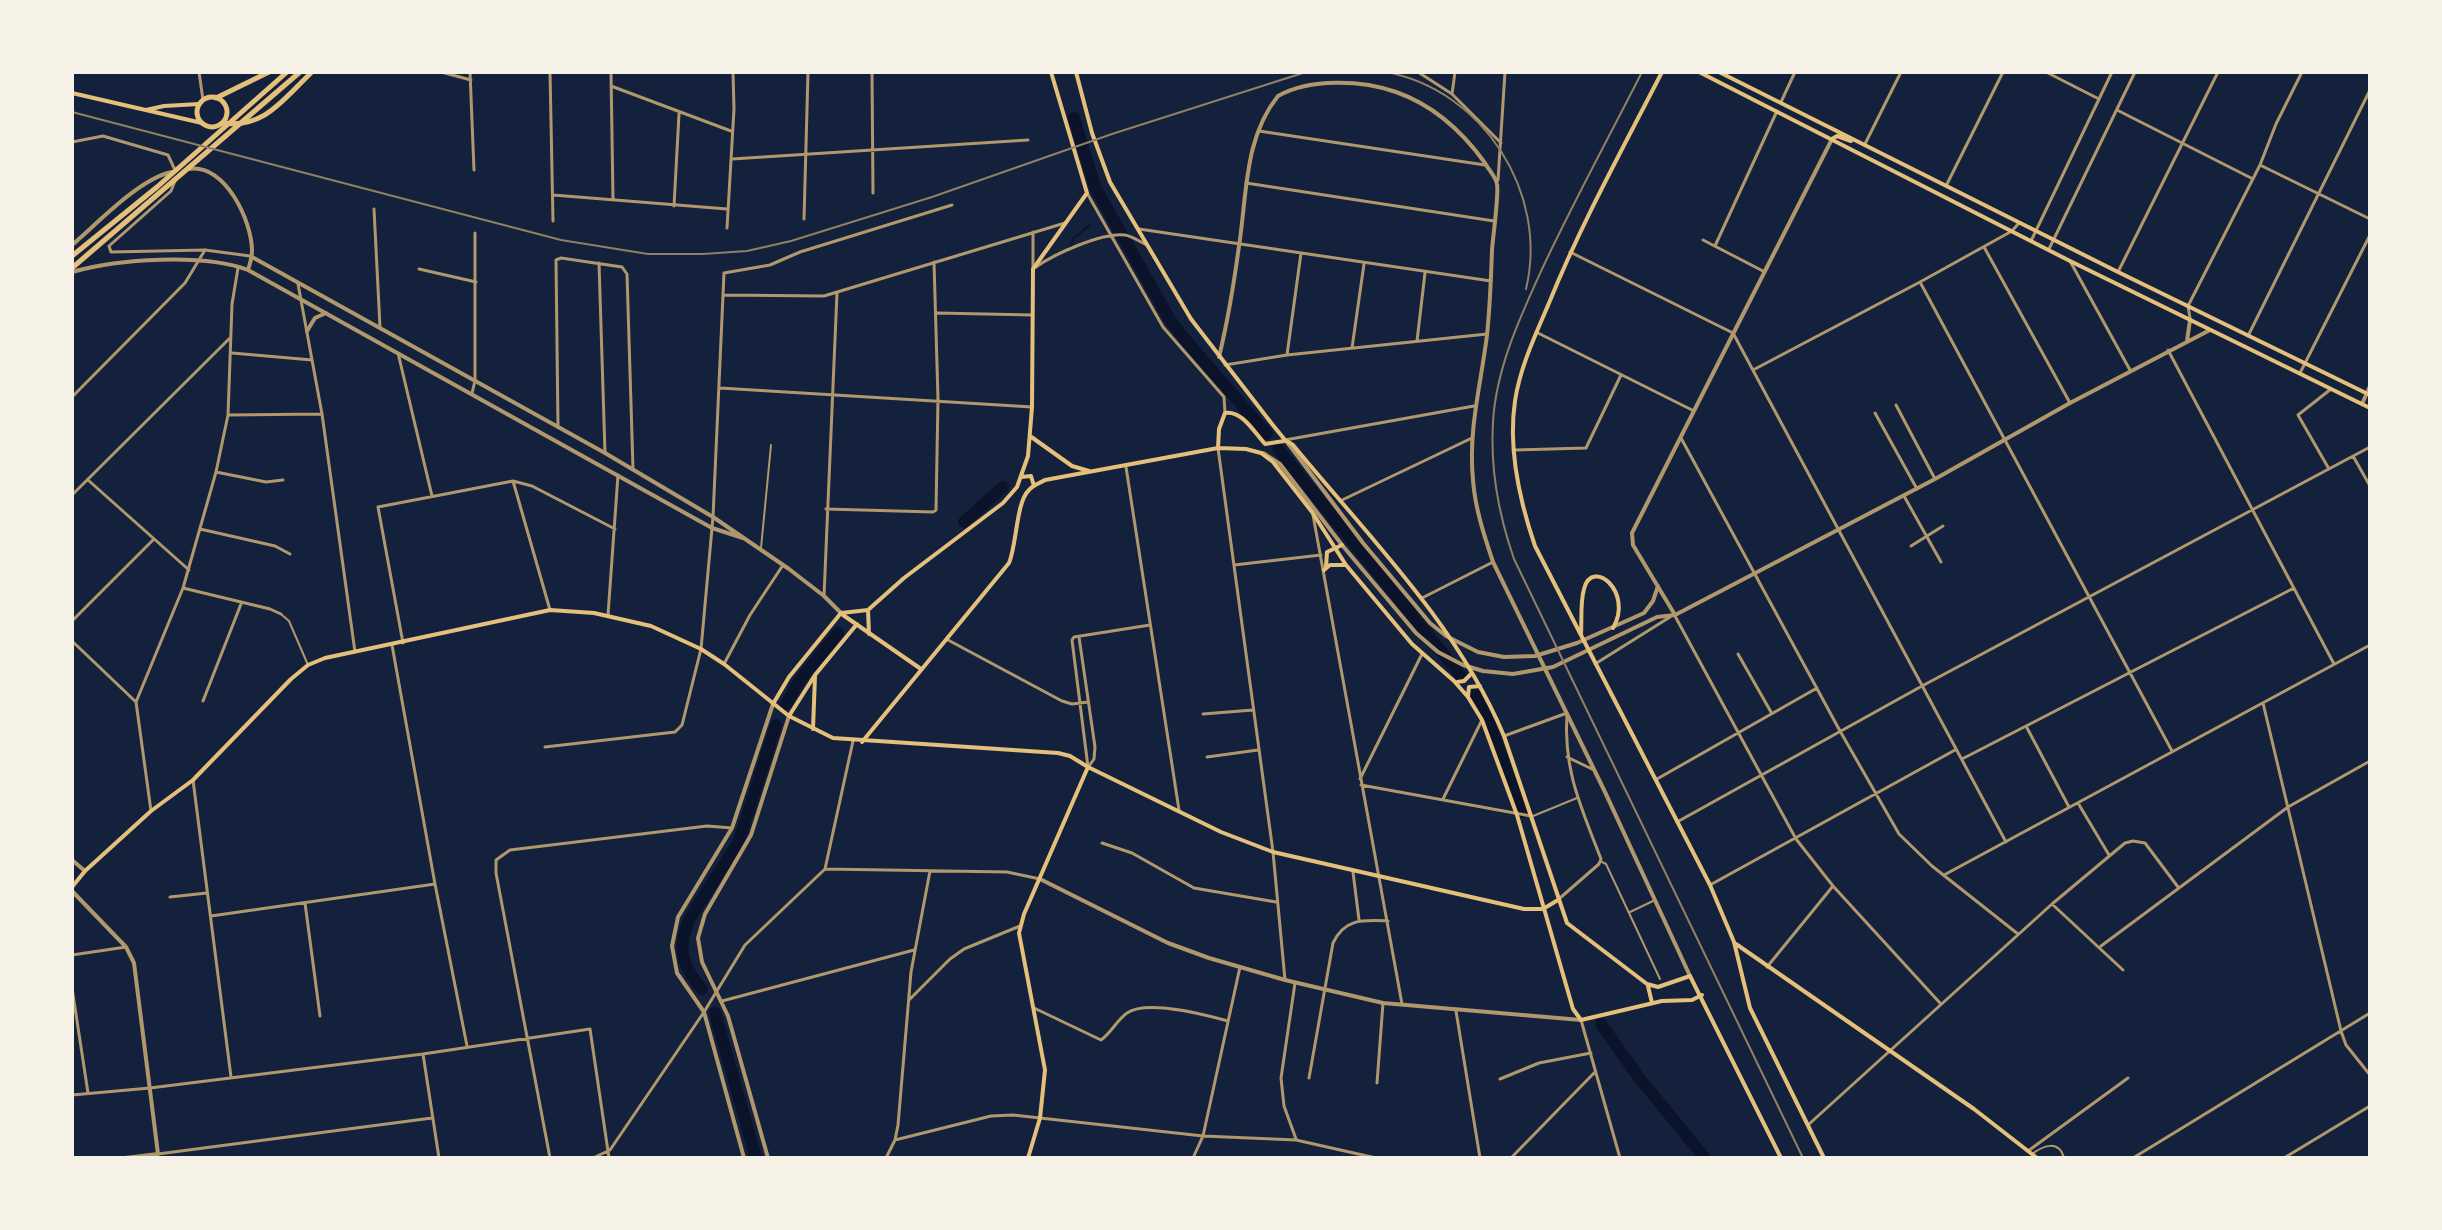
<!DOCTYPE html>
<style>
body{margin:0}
#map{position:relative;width:2442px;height:1230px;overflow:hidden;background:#14213d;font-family:"IBM Plex Sans",sans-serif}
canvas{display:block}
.frame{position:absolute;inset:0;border:74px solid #f6f1e7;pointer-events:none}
</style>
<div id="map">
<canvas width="2442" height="1230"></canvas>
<div class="frame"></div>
</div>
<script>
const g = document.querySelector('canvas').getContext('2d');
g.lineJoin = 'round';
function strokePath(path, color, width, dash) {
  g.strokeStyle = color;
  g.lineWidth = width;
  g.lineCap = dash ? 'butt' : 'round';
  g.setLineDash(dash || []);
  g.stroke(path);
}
strokePath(new Path2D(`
 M1070,247L1074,238L1090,225`), '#0b132b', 2);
strokePath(new Path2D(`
 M1074,118L1095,187L1169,318L1183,337L1267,434
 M1278,449L1462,677
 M964,522L1003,487
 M1475,695L1487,718L1522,812
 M786,704L800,680L838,633
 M702,989C681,965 677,948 690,918L739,841L776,725
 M715,1013L756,1158
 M1601,1024L1640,1079L1705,1158`), '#0b132b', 12);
strokePath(new Path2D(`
 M761,548L771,445
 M1533,816L1577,798
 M2032,1154C2044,1145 2059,1140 2064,1158`), '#b1986c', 2);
strokePath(new Path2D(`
 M282,615L289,621L308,665
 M1602,862L1606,864L1660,979
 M1630,912L1653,901`), '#b1986c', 2);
strokePath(new Path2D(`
 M199,72L203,100
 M441,72L471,80
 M470,72L474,170
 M550,72L553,221
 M611,72L613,200
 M872,72L873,193
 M1418,72L1452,94L1501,143
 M2046,72L2099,99
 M611,86L731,131
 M1452,94L1455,72
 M1781,102L1795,72
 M2117,110L2253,179
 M1259,131L1485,165
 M72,142L103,136L168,155L175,170
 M1865,144L1901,72
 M732,159L1028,140
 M2260,165L2370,219
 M1498,180L1505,72
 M175,181L171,191L109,246L111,252L205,250L250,256
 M1246,183L1494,221
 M1946,186L2003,72
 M1087,193L1163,327L1224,397L1225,413
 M553,195L727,209
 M674,206L679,114
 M374,209L380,327
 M804,219L808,72
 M727,228L734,109L733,72
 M1139,229L1491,281
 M1033,232V268
 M1703,240L1763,271
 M2031,241L2112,72
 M1715,246L1777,111
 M1984,247L2070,403
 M2049,249L2135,72
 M1570,252L1733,333L2006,842
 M2070,261L2130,370
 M599,263L605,453
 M1036,267C1054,254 1103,232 1125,235C1132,236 1140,242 1147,245
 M419,269L476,282
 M2118,272L2218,72
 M1920,282L2172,751
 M298,284L322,414L355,652
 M724,295L824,296L1065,223
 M937,313L1033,315
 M2190,318L2188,306L2260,165L2276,124L2302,72
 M1536,332L1694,411
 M2248,336L2370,90
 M1417,341L1425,273
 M1352,348L1364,264
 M2168,350L2334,664
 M232,353L312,360
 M398,353L432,496
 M1287,355L1301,253
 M1225,365L1287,355L1487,334
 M1753,370L1920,282L2012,231L2019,223
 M2300,373L2370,235
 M720,388L1032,407
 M472,393L475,381V233
 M72,397L185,283L205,250
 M1896,405L1935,479
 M1875,413L1917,489
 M228,415L321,414
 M558,427L556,260L561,258L622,267L627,274L633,469
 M1681,438L1840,731L1899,834L1932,866L2018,934
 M1285,440L1474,406
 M1218,448L1273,852L1285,980
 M1515,450L1586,448L1621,375
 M2353,456L2370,486
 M1126,467L1179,810
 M2329,469L2298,415L2331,389
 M216,472L266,482L283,480
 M88,480L189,570
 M513,481L550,610
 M72,495L231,337
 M1904,496L1941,562
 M1340,501L1472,438
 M826,509L933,512L936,510L938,399L934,262
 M1313,515L1402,1004
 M200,529L275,546L290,554
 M1911,546L1943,526
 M1234,565L1321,555
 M183,588L270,609L281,614
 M824,596L837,293
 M1422,598L1493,562
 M608,615L618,475
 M1675,616L1796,839L1833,886L1940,1003
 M72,621L153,540
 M1079,637L1095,747L1094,759L1089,766
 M948,640L1062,701L1072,704L1088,702
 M72,641L136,702
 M403,643L378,507L513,481L532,486L615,529
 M392,645L435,884L467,1046
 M1738,654L1771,712
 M724,664L750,615L783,565
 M1595,664L1670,617
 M203,701L241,604
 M2263,703L2341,1031L2346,1045L2370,1075
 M1203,714L1253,710
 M2026,726L2069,807
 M1504,736L1567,713C1563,770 1581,807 1601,859L1599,864L1560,898
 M545,747L675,732L682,725L701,649L713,517L724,273L770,265L800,252L952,205
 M1207,757L1258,750
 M1567,757L1592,769
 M1962,759L2294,588
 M1088,767L1072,640L1074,637L1150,625
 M1360,779L1422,654
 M1657,779L1817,688
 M193,780L231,1077
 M1361,785L1531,816
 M1443,799L1482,720
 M2078,803L2109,855
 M151,811L136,702L183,588L216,472L228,415L232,304L238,268
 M1677,822L1922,686L2370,447
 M1102,843L1132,853L1194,888L1276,902
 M825,869L1007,872L1040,879
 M1353,872L1359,920
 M1944,875L2370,645
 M1710,885L1955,750
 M170,897L207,893
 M305,903L320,1016
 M2052,904L2123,970
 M211,916L435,884
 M2101,946L2288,807L2370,761
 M72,955L126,947
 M1767,967L1833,886
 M1295,983L1281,1078L1284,1106L1296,1139
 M72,988L88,1093
 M909,1000L950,959L964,949L1020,926
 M722,1001L914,950
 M1034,1008L1101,1040C1111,1033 1117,1020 1127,1013C1147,999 1206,1015 1228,1021
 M1456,1011L1480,1158
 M1581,1020L1620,1158
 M423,1054L439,1158
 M1309,1078L1333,943C1345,918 1363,920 1388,921
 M1500,1079L1539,1063L1591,1053
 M1377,1083L1383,1003
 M72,1095L150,1088L423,1054L590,1029L609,1158
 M1808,1125L2052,904L2125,843L2133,841L2145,843L2178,887
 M895,1140L991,1116L1013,1115L1203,1136L1296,1140L1376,1158
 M610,1150L704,1012L745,945L825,869L853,741
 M2028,1151L2128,1078
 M158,1154L432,1118
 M550,1158L496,873V860L510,850L707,826L732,828
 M593,1158L610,1150
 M886,1158L895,1140L898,1125L911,972L930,871
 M1193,1158L1203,1136L1240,967
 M1511,1158L1595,1072
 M2133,1158L2370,1013
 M2284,1158L2370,1106`), '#b1986c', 3);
strokePath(new Path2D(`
 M189,169C225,163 252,221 252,251C252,258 250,263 248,270
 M72,245C98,223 140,178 172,172
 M252,257L605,453L713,517L789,569L824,596L841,613
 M72,272C118,259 203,253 248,270L712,528L743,538
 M307,331L315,318L326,313
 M2187,341L2190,320
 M1219,357C1228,320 1234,283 1239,246C1247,195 1244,138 1278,96C1310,78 1362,80 1396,92C1433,105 1462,131 1485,163C1488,169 1496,177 1497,184C1499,195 1493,236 1492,250C1491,279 1490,307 1487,335C1481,384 1468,430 1473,480C1475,508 1484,535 1493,562L1605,792L1690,976
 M2362,404L2370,386
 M1287,442L1363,543L1430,623L1446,636L1478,652L1504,657L1535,656L1577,643L1644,613L1653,601L1658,586
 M1263,453L1280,464L1342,545L1416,633L1438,652L1463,665L1483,671L1513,674L1553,667L1657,617L1675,615L1935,479L2070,403L2210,330
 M1675,615L1633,545L1632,533L1832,139
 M72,860L85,871
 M1040,879L1168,943L1209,958L1285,980L1383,1003L1581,1020
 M72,891L126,947L134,963L158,1154L125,1158
 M744,1158L704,1012L677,973L672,946L678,917L732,828L773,704
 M768,1158L728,1016L702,962L698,938L705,914L751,835L789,716`), '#b1986c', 4);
strokePath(new Path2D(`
 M1076,72L1092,133L1110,182L1191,319L1272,424L1285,440L1293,445C1369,537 1457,624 1504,736L1567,923L1647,984L1658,987L1690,976L1781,1158
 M1662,72C1623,148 1581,224 1549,303C1536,334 1520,367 1515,401C1508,448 1520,502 1535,546L1710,885L1734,942L1750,1008L1824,1158
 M1699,72L2070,261L2370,408
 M1719,72L2118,272L2370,395
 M72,93L202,123
 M146,110L164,106L199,104
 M1832,139L1837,136L1851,141
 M1030,436L1072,466L1089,471
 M1218,448L1219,429L1225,413C1242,410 1254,432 1265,444L1284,441
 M1021,477L1031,476L1034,486
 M1326,567L1327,552L1342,545
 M1324,570L1330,565H1346
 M868,610L869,634
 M843,615L921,669
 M1581,634C1582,620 1580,603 1584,589C1592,557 1634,592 1613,628
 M1457,682L1464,681L1472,673
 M1468,696L1469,687L1480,686
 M773,704L789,677L841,613L868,610L904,578L1003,503L1017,487L1028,456L1032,407L1033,269L1087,193L1051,72
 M789,716L815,675L857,624
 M813,729L815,676
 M862,742L1009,563C1017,544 1016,502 1029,490C1033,485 1040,483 1045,480L1218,448L1246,449L1261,453L1273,462L1312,512L1346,565L1412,644L1454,681L1468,697L1482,720L1517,815L1573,1009L1581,1020L1662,1001L1692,1000L1702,995
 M72,887L85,871L151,811L193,780L291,679L308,665L325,658L550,610L594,613L651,626L701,649L724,664L789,716L833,738L1058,753L1070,756L1088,767L1221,832L1273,852L1524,909H1543L1558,900
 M1736,944L1974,1109L2037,1158
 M1648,986L1652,1003
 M1028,1158L1040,1118L1045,1070L1019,933L1024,914L1088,767`), '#e5c07b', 4);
strokePath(new Path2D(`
 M72,256L157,187L287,72
 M72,268L300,72`), '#e5c07b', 5);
strokePath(new Path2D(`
 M197 112a15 15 0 1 1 30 0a15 15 0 1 1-30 0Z
 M216,98L269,72
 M222,123C265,129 283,99 312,72`), '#e5c07b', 5);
strokePath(new Path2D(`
 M1386,72C1483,90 1549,193 1526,289
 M1642,72C1609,137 1574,201 1543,267C1521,315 1496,368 1493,422C1490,470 1498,513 1514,559L1803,1158
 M72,112L561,240L648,254H703L747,251L791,241L932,197L1112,134L1306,72`), '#918062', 2);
</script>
